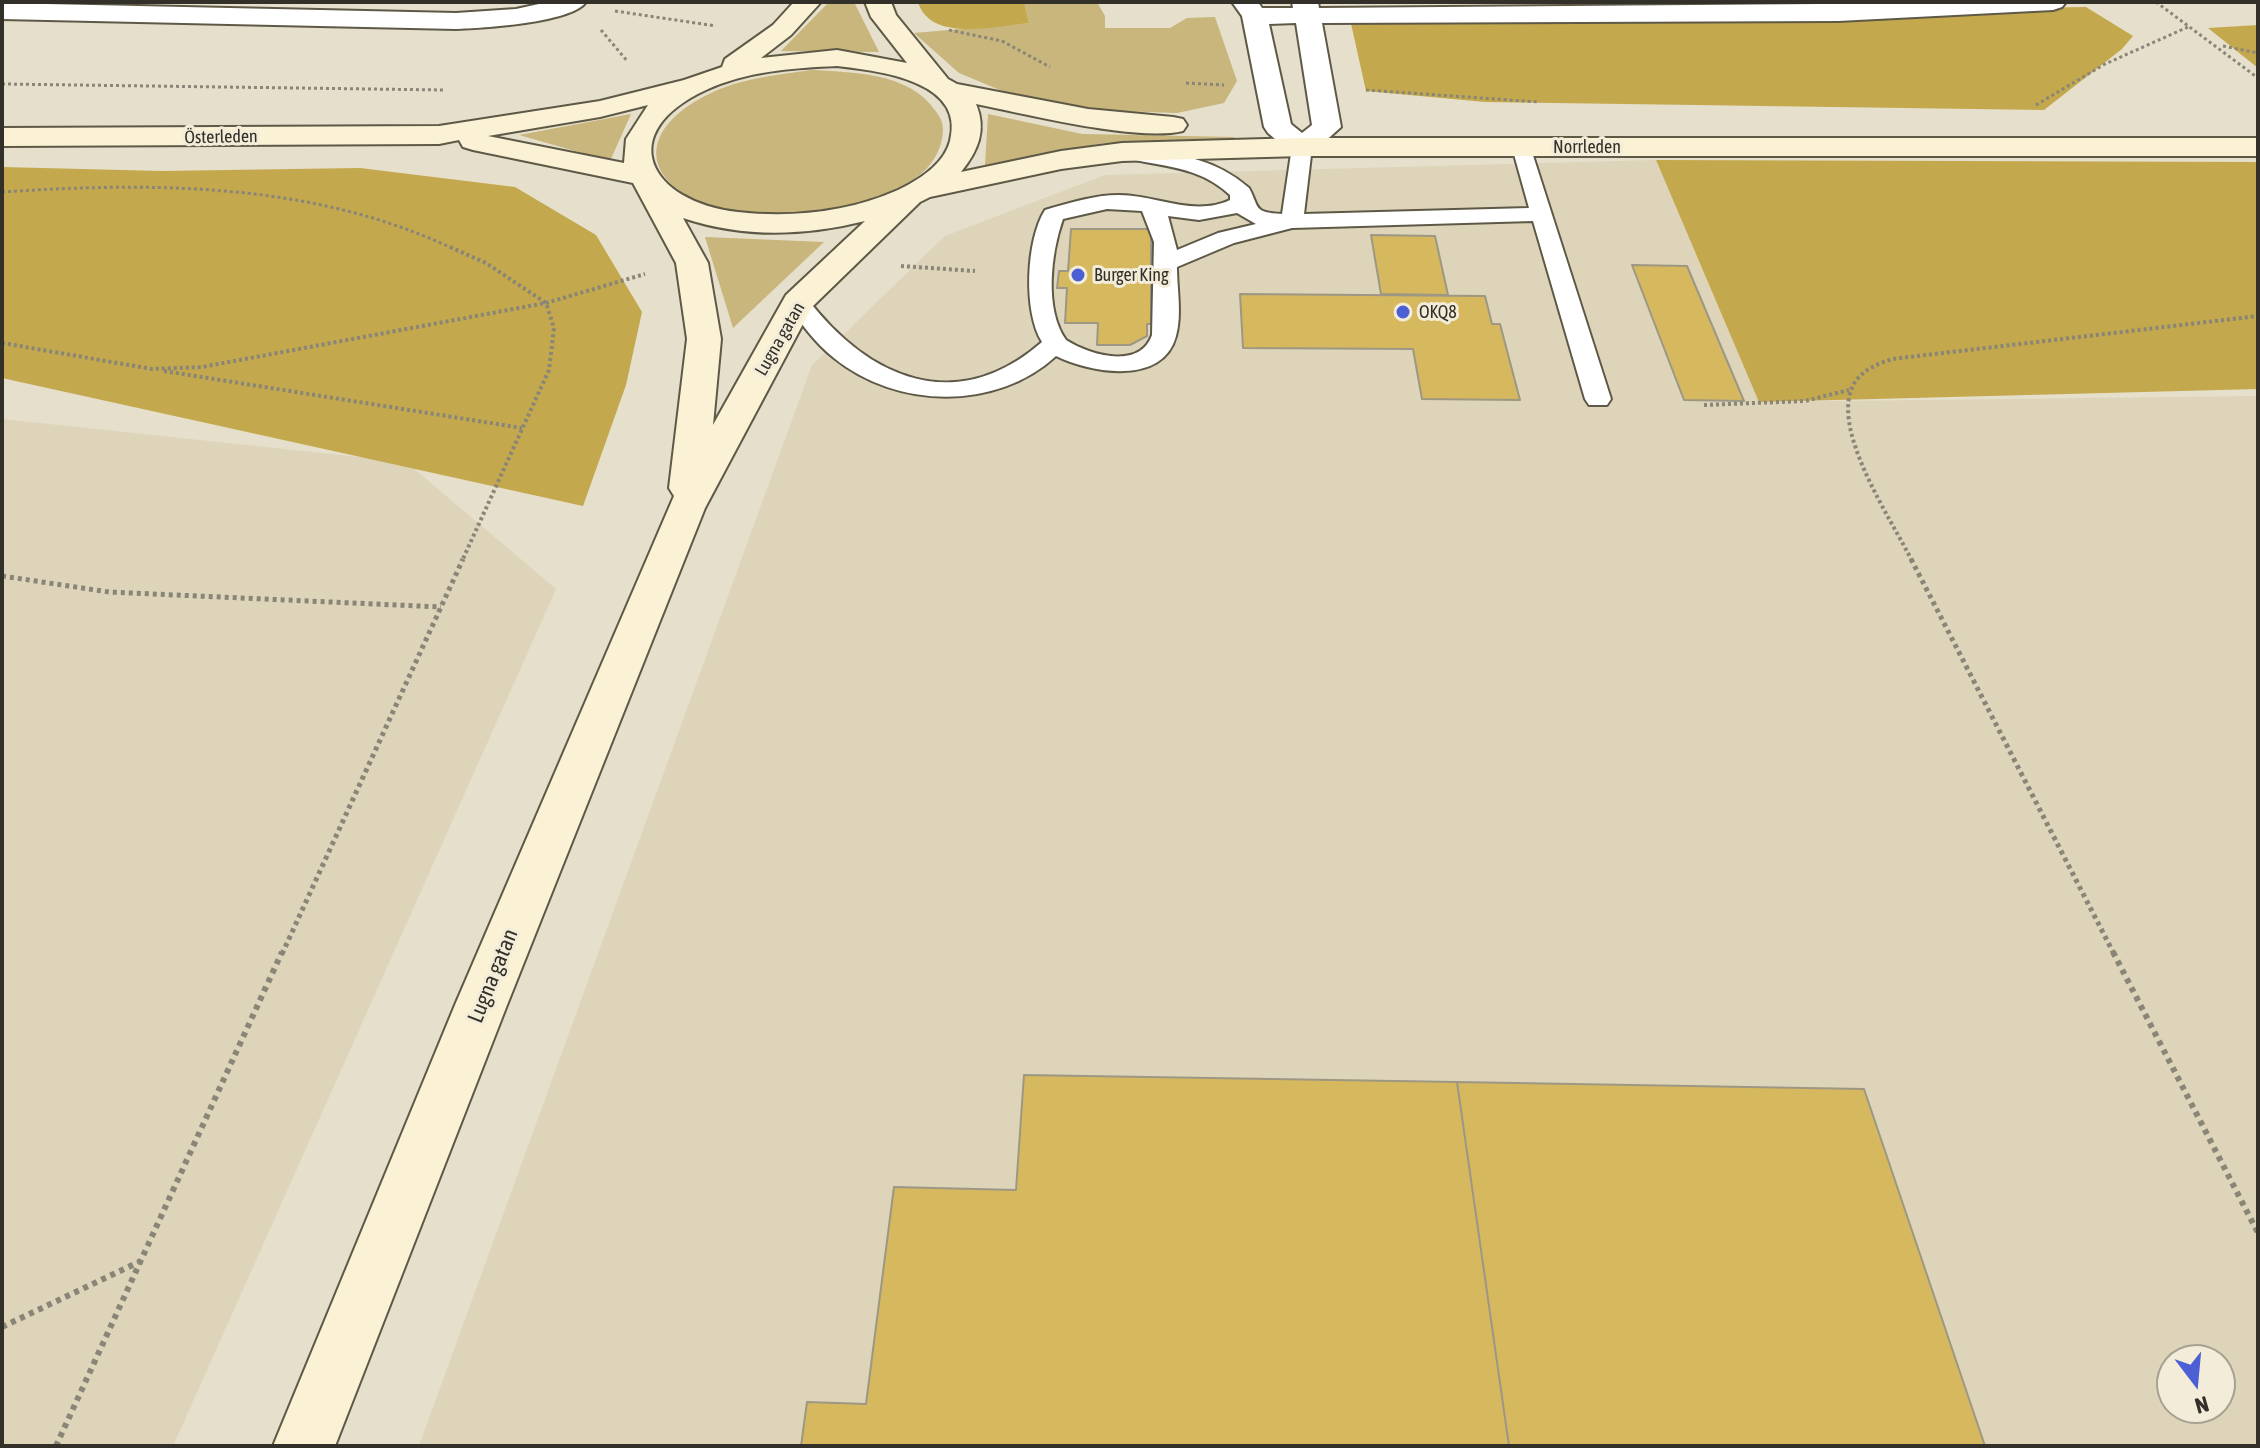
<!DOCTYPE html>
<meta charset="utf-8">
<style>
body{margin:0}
#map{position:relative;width:2260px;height:1448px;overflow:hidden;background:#e5dfcb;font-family:"Asap Condensed",sans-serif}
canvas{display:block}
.frame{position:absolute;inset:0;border:4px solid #323028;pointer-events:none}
.north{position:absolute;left:2156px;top:1344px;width:80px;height:80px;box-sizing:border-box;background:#f3ecd8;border:2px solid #a6a192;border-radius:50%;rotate:164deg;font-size:22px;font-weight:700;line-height:32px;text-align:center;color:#323028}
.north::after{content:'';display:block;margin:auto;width:28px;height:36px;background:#4d5fd4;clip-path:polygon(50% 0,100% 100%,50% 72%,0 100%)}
</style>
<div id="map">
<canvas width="2260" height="1448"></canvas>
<div class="frame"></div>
<div class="north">N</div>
</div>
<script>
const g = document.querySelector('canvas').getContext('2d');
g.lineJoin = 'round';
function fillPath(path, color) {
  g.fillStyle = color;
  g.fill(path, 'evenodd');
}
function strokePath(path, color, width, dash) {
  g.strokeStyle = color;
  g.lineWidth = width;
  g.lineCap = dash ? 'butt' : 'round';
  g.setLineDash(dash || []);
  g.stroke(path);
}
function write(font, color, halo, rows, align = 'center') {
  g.font = font + ' "Asap Condensed",sans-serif';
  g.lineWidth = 6;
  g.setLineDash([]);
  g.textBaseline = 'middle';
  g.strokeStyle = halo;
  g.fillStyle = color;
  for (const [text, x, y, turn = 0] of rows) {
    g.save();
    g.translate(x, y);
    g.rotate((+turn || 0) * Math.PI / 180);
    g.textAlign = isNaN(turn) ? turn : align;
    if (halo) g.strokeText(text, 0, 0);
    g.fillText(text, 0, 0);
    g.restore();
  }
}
fillPath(new Path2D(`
 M1656,160L1760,402L2258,396V1446H419L812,365L945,236L1105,175ZM2172,1360H2220V1408H2172Z
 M2,419L406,462L556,589L173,1446H2Z`), '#ddd4b9');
fillPath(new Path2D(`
 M829,2H854L879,52L781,51Z
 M1024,2H1097L1105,16V28H1170L1187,18L1215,17L1237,81L1224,103L1177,113L1090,110L1045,102L1007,93L959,73L914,33L1029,23Z
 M811,70C852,72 909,73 934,109C940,117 943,121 943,131C942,147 935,161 922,173C878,210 785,223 730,211C645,193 627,133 711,93C742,78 778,75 811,70Z
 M631,114L610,161L519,135Z
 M988,114L1082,134L1234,137L1235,140L1104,143L985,165Z
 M705,237L824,242L733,328Z`), '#c8b67c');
fillPath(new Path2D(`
 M918,2H1024L1029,23C997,26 930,43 918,2Z
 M2086,7L2133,36L2122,49L2044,110L1485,102L1366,91L1350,19Z
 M2258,25V68L2208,28Z
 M1656,160L2258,162V389L1759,402Z
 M2,167L161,171L360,168L515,187L596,235L642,312L626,385L583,506L2,378Z`), '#c4a84d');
const building = new Path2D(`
 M1071,229H1151V324H1147V336L1130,345H1097L1098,323H1065L1067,288H1057L1059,271H1068Z
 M1371,235L1435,236L1448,295L1381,294Z
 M1632,265L1687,266L1744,401L1684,400Z
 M1240,294L1485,296L1492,324H1500L1520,400L1422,399L1413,349L1243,348Z
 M1024,1075L1457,1082L1509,1446H801L807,1402L866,1404L894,1187L1016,1190Z
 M1457,1082L1864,1089L1985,1446H1509Z`);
fillPath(building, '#d6b95f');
strokePath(building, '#9d9784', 2);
const lane = new Path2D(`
 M1302,141L1312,147L1304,214L1529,208L1512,147L1522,141L1529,143L1611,399L1607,405H1589L1585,399L1533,221L1292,228L1234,243L1177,267C1177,290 1182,314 1176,336C1163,386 1090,373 1056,356C996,411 897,409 834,358C815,343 800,322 786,302L790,297H806C868,379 956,417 1042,342C1023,312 1026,240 1045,210C1069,203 1094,195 1119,195C1156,195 1194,217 1230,200V195C1198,165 1161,167 1122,157L1118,153L1122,149L1129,147C1173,153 1214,157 1249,188C1260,208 1252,212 1282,214L1292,147ZM1107,209L1142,211L1154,242L1152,335C1140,370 1089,355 1066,340C1044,309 1051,253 1063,219ZM1237,213L1256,224L1218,233L1177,250L1168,216L1199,220Z`);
const street = new Path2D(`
 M548,2H586C571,23 482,28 456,29L2,19V3L456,13L516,9Z
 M1232,2H1258L1262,8H1293L1292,2H1318L1319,8L2066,2L2062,7L2053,10L1838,21L1322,23L1341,127L1312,153L1302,156L1292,153L1268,133L1264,127L1242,16ZM1296,23L1312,125L1302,133L1291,124L1269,24Z`);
const secondary = new Path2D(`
 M794,2H821L791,35L761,58L837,50L907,63L871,17L865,2H891L896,15L948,79L957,84L1088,109L1173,117L1183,119L1187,125L1183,131C1137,142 1026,114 976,104C987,130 978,151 961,172L1061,151L1122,143L1302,138H2258V156H1302L1122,161L1061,169L930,197L920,202L812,307L705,508L507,1005L335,1446H273L455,1005L674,496L669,488L687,339L676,263L633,183L473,150L463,147L459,140L439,144L2,146V128L439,126L600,101L684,80L722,67L725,59L773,25ZM837,66C880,71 966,81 950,141C944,164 919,180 898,190C849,212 792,218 738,212C649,202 613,133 706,90C747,71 793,68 837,66ZM648,105L626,139L624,163L488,136L600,117ZM683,218C742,238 805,236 865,221L786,295L713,425L721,339L708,263Z`);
strokePath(lane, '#5e5947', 4);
strokePath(street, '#5e5947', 4);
strokePath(secondary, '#5e5947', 4);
strokePath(new Path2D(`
 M2156,2L2258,78
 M615,11L716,26
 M601,30L628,62
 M949,30L1002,41L1050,67
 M2223,46L2258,53
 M1186,83L1224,85
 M2,84L444,90
 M1366,90L1539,102
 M2036,105L2105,64L2188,27
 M2,192C155,182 312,182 454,249`), '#898577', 3, [3, 3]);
strokePath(new Path2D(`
 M450,247L486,263L546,303L554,328L549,370L462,561
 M901,266L975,271
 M2,343L152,369L202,367L546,303L645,274
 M164,371L522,428
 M1704,405L1805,401L1849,390
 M1912,561C1892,520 1827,426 1855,382C1864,369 1878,364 1892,359L2258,316`), '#898577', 4, [3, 3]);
strokePath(new Path2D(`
 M1911,559L2114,954
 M2,576L109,592L441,607
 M282,954L463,559`), '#898577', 5, [4, 4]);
strokePath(new Path2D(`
 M2113,952L2258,1233
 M2,1327L141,1261
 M56,1446L282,952`), '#898577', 6, [5, 5]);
fillPath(lane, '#fff');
fillPath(street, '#fff');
fillPath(secondary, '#fbf2d5');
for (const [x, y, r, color] of [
 [1078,275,8,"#4d5fd4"],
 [1403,312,8,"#4d5fd4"]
]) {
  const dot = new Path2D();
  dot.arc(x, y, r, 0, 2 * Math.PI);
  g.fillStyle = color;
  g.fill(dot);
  strokePath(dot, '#f3ecd8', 3);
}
write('18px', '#323028', '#f3ecd8', [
 ["Österleden",221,137,-1],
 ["Norrleden",1587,147],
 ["Lugna gatan",780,339,-60]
]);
write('18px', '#323028', '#f3ecd8', [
 ["Burger King",1094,275],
 ["OKQ8",1419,312]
], 'left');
write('22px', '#323028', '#f3ecd8', [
 ["Lugna gatan",493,976,-68]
]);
</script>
